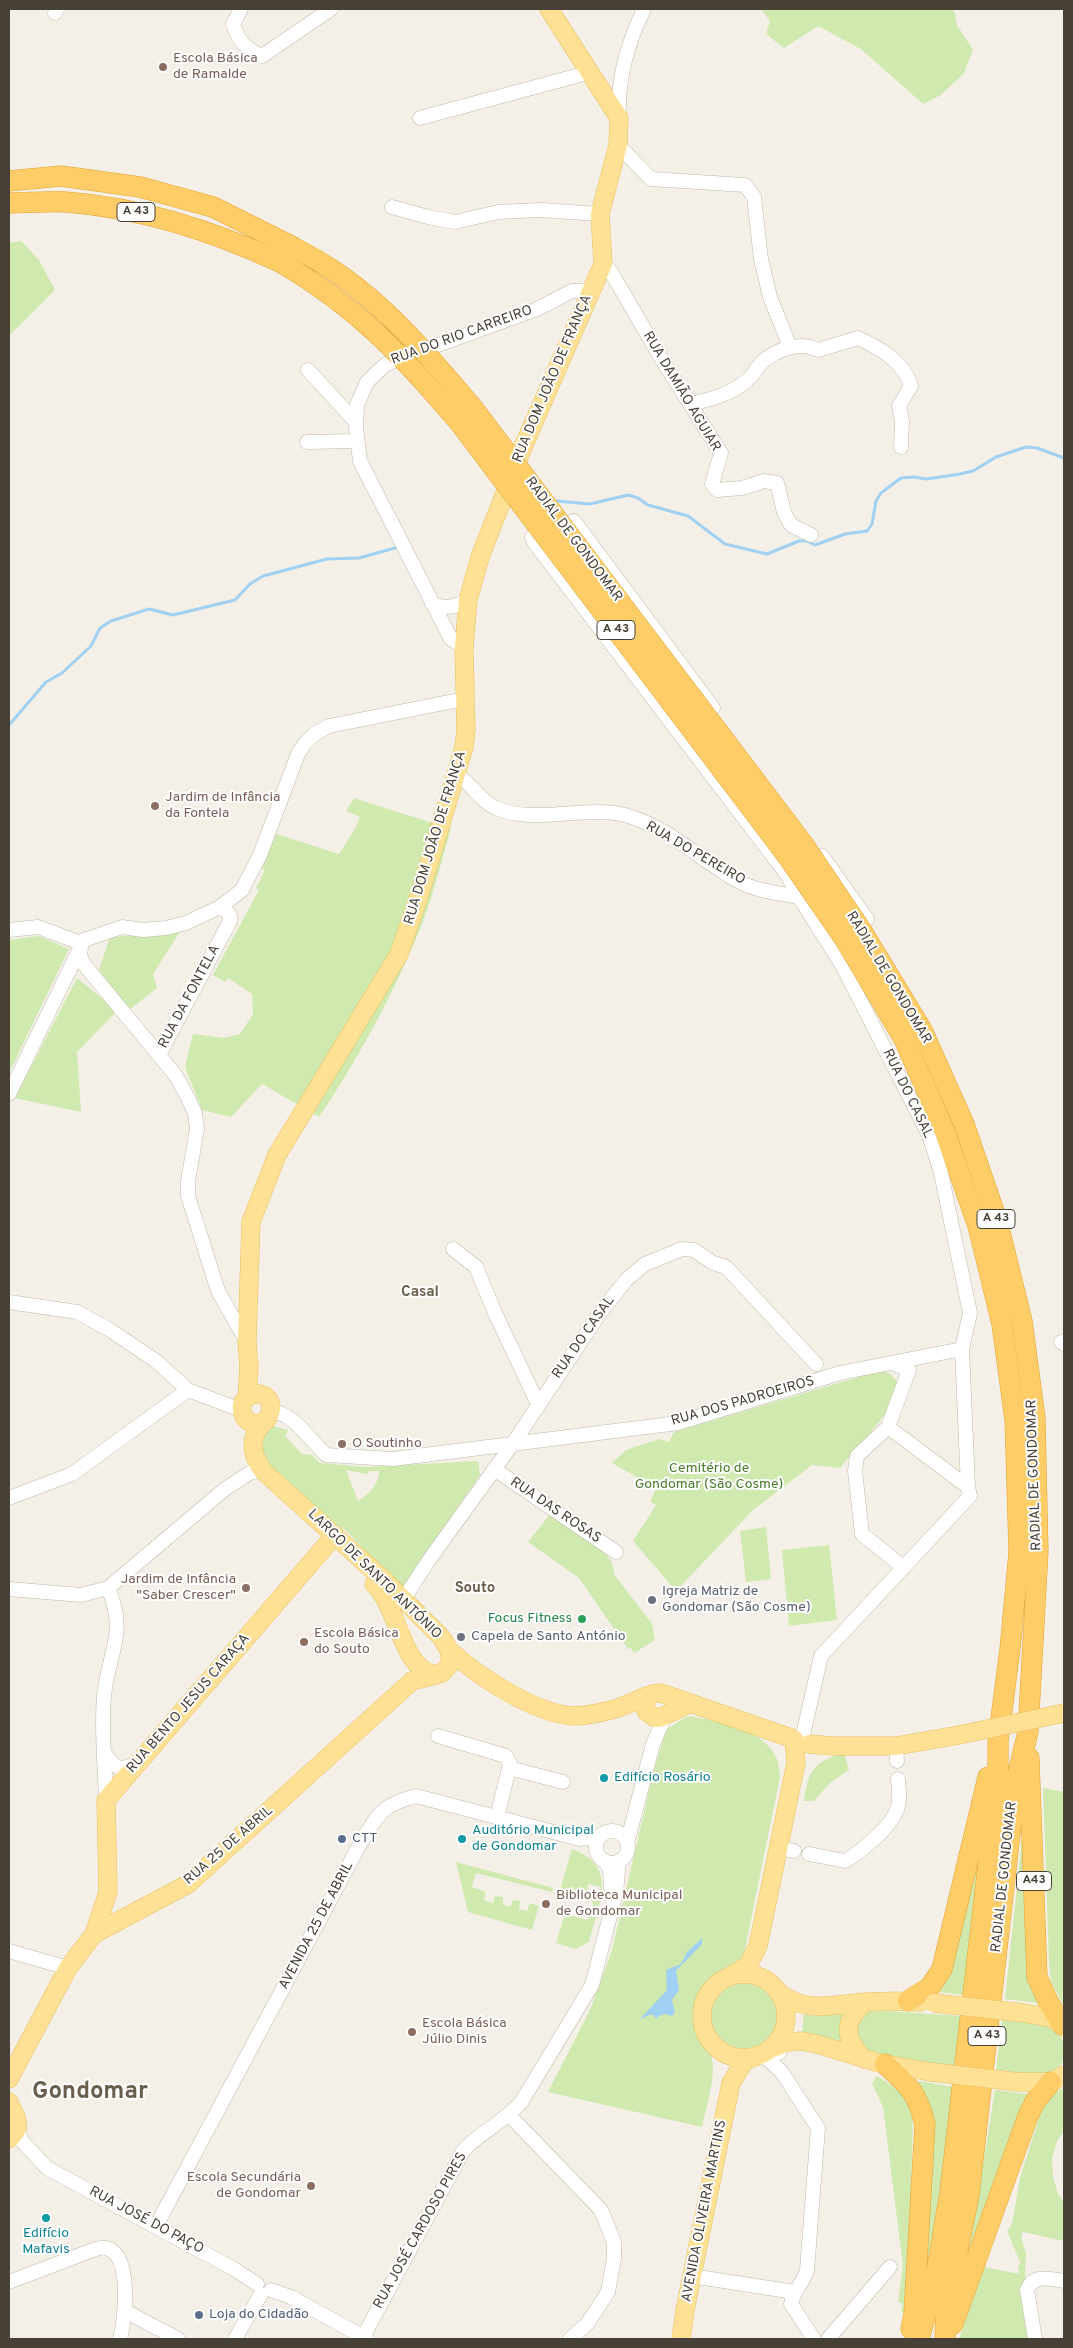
<!DOCTYPE html>
<meta charset="utf-8">
<style>
body{margin:0}
#map{position:relative;width:1073px;height:2348px;overflow:hidden;background:#f4f0e7;font-family:Overpass,sans-serif}
canvas{display:block}
.frame{position:absolute;inset:0;border:10px solid #474036;pointer-events:none}
</style>
<div id="map">
<canvas width="1073" height="2348"></canvas>
<div class="frame"></div>
</div>
<script>
const g = document.querySelector('canvas').getContext('2d');
g.lineJoin = 'round';
function fillPath(path, color) {
  g.fillStyle = color;
  g.fill(path, 'evenodd');
}
function strokePath(path, color, width, dash) {
  g.strokeStyle = color;
  g.lineWidth = width;
  g.lineCap = dash ? 'butt' : 'round';
  g.setLineDash(dash || []);
  g.stroke(path);
}
function write(font, color, halo, rows, align = 'center') {
  g.font = font + ' Overpass,sans-serif';
  g.lineWidth = 4;
  g.setLineDash([]);
  g.textBaseline = 'middle';
  g.strokeStyle = halo;
  g.fillStyle = color;
  for (const [text, x, y, turn = 0] of rows) {
    g.save();
    g.translate(x, y);
    g.rotate((+turn || 0) * Math.PI / 180);
    g.textAlign = isNaN(turn) ? turn : align;
    if (halo) g.strokeText(text, 0, 0);
    g.fillText(text, 0, 0);
    g.restore();
  }
}
fillPath(new Path2D(`
 M761,9H954L957,25L973,50L964,73L941,95L923,104L861,49L818,26L784,48L766,34L770,21Z
 M21,241L39,260L55,290L9,336V243Z
 M354,798L451,829C440,865 431,906 415,941C390,1000 355,1064 319,1117L262,1084L231,1117L202,1110L185,1067L193,1034L224,1038L240,1034L253,1014L252,994L228,978L225,982L213,975L259,890L256,888L265,870L262,869L276,834L339,854L355,829L360,817L346,811Z
 M180,932L153,974L157,988L129,1010L99,970L110,937Z
 M39,936L69,949L9,1073V940Z
 M77,978L117,1011L77,1052L81,1112L15,1098Z
 M882,1370C891,1374 899,1379 898,1390C895,1408 853,1452 840,1468L812,1465L753,1510L676,1591L633,1541L656,1505L650,1502L656,1488L612,1463L626,1450L659,1439L669,1442L674,1432Z
 M273,1426L288,1430L285,1436L302,1454L312,1455L320,1463L365,1467L478,1461L480,1475L401,1589C393,1581 384,1573 375,1564C361,1549 349,1525 326,1521C313,1509 272,1474 266,1460C260,1447 261,1433 273,1426ZM346,1470L367,1474L370,1471H379C380,1482 368,1496 358,1501Z
 M551,1513C569,1526 616,1550 614,1574L652,1624L655,1640L634,1653L631,1648L628,1649L579,1578L528,1542Z
 M766,1527L771,1579L746,1582L740,1531Z
 M829,1545L837,1620L789,1626L782,1550Z
 M687,1716C716,1720 763,1729 776,1757C779,1763 779,1770 780,1777L743,1959C729,1975 708,1976 698,1998C685,2030 712,2041 713,2066C713,2086 706,2108 702,2127L548,2092L591,2008L612,1950L653,1774L666,1730Z
 M844,1753L849,1770L831,1782L814,1801H804C808,1771 814,1761 844,1753Z
 M1043,1788L1064,1792V2006L1051,1982L1049,1962Z
 M985,1828L964,1995L938,1992Z
 M1022,1839L1038,2003L1005,1999Z
 M572,1849C620,1866 598,1907 589,1942L576,1949L556,1943L565,1914L588,1920L593,1904L592,1902L593,1899H597L601,1887L588,1884L586,1896L590,1898L589,1901L559,1894Z
 M456,1862L553,1888L552,1892L476,1873L472,1887L486,1892L484,1900L493,1903L495,1896L503,1897V1905L510,1907L513,1900L520,1901L519,1909L527,1911L530,1903L539,1906L532,1930L468,1912Z
 M710 2016a34 34 0 1 1 68 0a34 34 0 1 1-68 0Z
 M871,2010L962,2016L955,2067C927,2063 892,2064 867,2050C850,2042 854,2016 871,2010Z
 M804,2013L813,2016L846,2013L843,2045L802,2035Z
 M1002,2020C1016,2021 1034,2020 1047,2026C1068,2034 1073,2064 1050,2072C1033,2078 1013,2073 996,2071Z
 M877,2076L902,2092L913,2114L909,2271L904,2312H901L903,2304L898,2302L903,2266L883,2107L872,2083Z
 M919,2081L954,2087L944,2168L923,2289L914,2085Z
 M1064,2087V2131L1057,2141L1052,2159L1053,2177L1058,2194L1064,2203V2241L1023,2232L1021,2237L1026,2254L1025,2273L1035,2339H959L984,2267L1019,2274L1018,2266L1021,2264L1007,2231L1012,2224L1020,2178L1041,2111L1048,2098Z
 M995,2090L1027,2094V2100L968,2257Z`), '#cfe9ae');
fillPath(new Path2D(`
 M702,1938V1944L676,1971L679,1990L672,2000L675,2012L672,2016L665,2014L658,2016L657,2019L652,2014L640,2019L667,1990L666,1970L681,1964L687,1952Z`), '#a1d1f2');
strokePath(new Path2D(`
 M557,501L590,504L628,495L638,498L648,505L688,516L725,544L767,554L799,541H807L815,545L845,534L867,531L872,524L876,501L881,493L901,478L914,477L927,479L960,474L973,471L996,457L1026,447L1037,448L1064,458
 M9,725L46,682L62,673L91,646L100,628L111,621L149,609L173,615L235,600L250,584L263,576L327,559L359,558L395,548`), '#a1d1f2', 3);
const minor = new Path2D(`
 M241,9L233,24C238,41 246,49 262,56L331,9
 M55,13L57,9
 M420,118L591,72
 M619,118C617,81 628,42 644,9
 M618,145L651,179L745,185L754,197L761,259L770,297L790,347
 M392,207L428,217L455,222L498,212L541,210L600,214
 M603,264L611,272L664,363L721,453L712,484L717,490L742,488L764,481L777,483L784,512L791,525L811,535
 M308,370L356,422
 M691,404C711,399 729,395 745,382C753,377 757,367 763,361C778,349 800,341 818,350L858,338C880,348 904,362 911,386L899,406L902,421L901,447
 M307,442L357,441
 M432,604C446,609 455,607 468,600
 M464,647L451,639L360,461L356,428L357,405L367,382L386,364L537,309L572,291L592,290
 M713,708L574,521L532,537L534,542L788,876L799,897L842,965L929,1135L941,1173L970,1313L962,1349
 M456,774C472,783 479,801 496,808C534,825 585,805 625,815C667,826 699,859 736,880C755,891 778,893 799,897
 M822,856L867,919L831,946
 M9,930L38,927L81,943
 M81,947L80,955L83,963L176,1076L188,1098L195,1113L197,1129L188,1181V1196L218,1291L247,1342
 M159,1055L230,921V916L226,910L218,908
 M9,1094L84,940L122,927L143,930L166,928L186,923L220,907L242,890L260,855L298,754L305,743L316,733L329,726L464,699
 M453,1249L476,1267L495,1313L538,1404
 M9,1302L77,1312L110,1330L156,1361L188,1390L241,1410
 M1061,1342L1064,1344
 M271,1411C294,1413 310,1440 326,1455L393,1459L678,1423L840,1373L962,1349L968,1487
 M888,1427L857,1456L855,1471L862,1534L903,1567
 M888,1427L909,1370L895,1364
 M494,1469L616,1552
 M9,1498L72,1474L188,1390
 M9,1589L81,1595L108,1588L225,1489L251,1472L263,1471
 M403,1600L429,1560L514,1442L598,1316L626,1280L645,1264L682,1249L694,1250L713,1263L726,1267L816,1364
 M803,1735L821,1656L970,1496L968,1487L888,1427
 M438,1736L506,1756L510,1764L497,1817
 M896,1746L897,1761
 M104,1752C115,1770 121,1772 139,1761
 M509,1768L563,1782
 M106,1800C105,1765 101,1731 104,1696C108,1653 128,1633 108,1588
 M596 1847a16 16 0 1 1 32 0a16 16 0 1 1-32 0Z
 M627,1843L653,1744L665,1716
 M779,1848L794,1851
 M809,1854L845,1861C862,1851 894,1825 898,1806C901,1798 898,1788 898,1779
 M605,1862L610,1869L611,1887
 M9,1951L68,1968
 M779,2053L783,2030
 M755,2056L766,2058L781,2071L818,2128L807,2270C804,2283 793,2290 791,2304L814,2339
 M510,2116L601,2210L614,2242V2258L608,2292L587,2324L570,2339
 M18,2126L21,2140L47,2168L234,2269L257,2284
 M156,2226L360,1844C379,1814 379,1806 416,1796L580,1839L600,1837
 M692,2276L794,2292
 M9,2282L93,2250C96,2249 102,2247 105,2248C133,2252 125,2320 120,2339
 M271,2290L291,2297L367,2339
 M125,2311L178,2339
 M363,2337L463,2151C481,2131 505,2122 522,2101L592,1985L616,1893L619,1861
 M235,2339L261,2294
 M828,2339L890,2267
 M1035,2339L1027,2290C1034,2273 1050,2279 1064,2281`);
const major = new Path2D(`
 M247,1397L249,1367L247,1342L251,1222L277,1155L399,954L420,893L464,747L466,730L464,647L468,600L480,557L523,447L603,264L600,214L618,145L619,118L549,9
 M374,1584C399,1607 401,1670 436,1675
 M449,1650C478,1676 533,1713 573,1716C586,1716 599,1713 611,1710C625,1707 650,1692 661,1693L794,1739
 M648,1696L645,1703L646,1711L655,1718L662,1717L690,1703
 M809,1744L832,1746H896L959,1735
 M94,1934L108,1892L106,1800L335,1535
 M702 2016a42 42 0 1 1 84 0a42 42 0 1 1-84 0Z
 M732,1975L748,1965L758,1946L796,1763L794,1739
 M778,1992C808,2015 833,2004 867,2002C885,2001 903,2001 921,2002
 M1024,2013L1052,2018L1064,2027
 M770,2049L788,2042L802,2041L817,2044L879,2063L931,2072
 M864,2059C843,2038 843,2020 866,2002
 M9,2079L68,1968L94,1934L188,1884L412,1681L442,1673L451,1663L449,1650L441,1637L384,1580L263,1471C255,1460 249,1445 257,1431C262,1423 271,1418 271,1408C271,1390 248,1390 242,1404C240,1420 253,1428 266,1421
 M1018,2082H1051L1064,2075
 M9,2102C15,2116 25,2127 9,2139
 M681,2339L685,2310L731,2083L744,2062L755,2056`);
const highway = new Path2D(`
 M9,181L61,176L140,187L213,207L291,246
 M9,203C28,203 47,201 66,202C142,208 214,231 282,263
 M922,1030L964,1124L997,1220L1022,1321L1035,1418L1038,1552L1028,1732L1016,1781L969,2195L946,2309L945,2339
 M904,1039L945,1132L978,1226L1002,1324L1015,1420L1019,1552L1010,1649L998,1741V1780L950,2192L934,2286L919,2339
 M1029,1758L1037,1977L1048,2001L1062,2025
 M908,2001L930,1987L942,1969L988,1777
 M885,2064C909,2086 917,2092 925,2124L914,2314L911,2329
 M953,2324L1028,2116L1036,2100L1051,2082`);
strokePath(minor, '#c0b8a9', 15);
strokePath(major, '#e7bf62', 19);
strokePath(highway, '#e2a233', 21);
strokePath(minor, '#fff', 14);
strokePath(major, '#ffe195', 18);
strokePath(highway, '#ffcd67', 20);
const majorBridge = new Path2D(`
 M959,1735L1064,1713
 M934,2003L1024,2013
 M931,2072L1018,2082`);
const highwayBridge = new Path2D(`
 M291,246C304,253 318,260 331,269C387,306 430,357 473,408L804,845L860,928L922,1030
 M282,263C358,308 402,355 459,422L788,857L844,938L904,1039`);
strokePath(majorBridge, '#e7bf62', 19, []);
strokePath(highwayBridge, '#e2a233', 21, []);
strokePath(majorBridge, '#ffe195', 18);
strokePath(highwayBridge, '#ffcd67', 20);
for (const [x, y, r, color] of [
 [163,67,5,"#8d6e63"],
 [155,806,5,"#8d6e63"],
 [342,1444,5,"#8d6e63"],
 [246,1588,5,"#8d6e63"],
 [652,1600,5,"#6b7280"],
 [582,1619,5,"#2e9e5b"],
 [461,1637,5,"#6b7280"],
 [304,1642,5,"#8d6e63"],
 [604,1778,5,"#0f9aa8"],
 [342,1839,5,"#5c6f8a"],
 [462,1839,5,"#0f9aa8"],
 [546,1904,5,"#8d6e63"],
 [412,2032,5,"#8d6e63"],
 [311,2186,5,"#8d6e63"],
 [46,2218,5,"#0f9aa8"],
 [199,2315,5,"#5c6f8a"]
]) {
  const dot = new Path2D();
  dot.arc(x, y, r, 0, 2 * Math.PI);
  g.fillStyle = color;
  g.fill(dot);
  strokePath(dot, '#fff', 2);
}
for (const [x, y, w] of [
 [136,212,38],
 [616,630,38],
 [996,1219,38],
 [1034,1881,35],
 [987,2036,38]
]) {
  const box = new Path2D();
  box.roundRect(x - w / 2, y - 9.5, w, 19, 4);
  g.fillStyle = '#fff';
  g.fill(box);
  strokePath(box, '#474036', 1);
}
write('bold 12px', '#474036', null, [
 ["A 43",136,212],
 ["A 43",616,630],
 ["A 43",996,1219],
 ["A43",1034,1881],
 ["A 43",987,2036]
]);
write('14px', '#785e54', '#fff', [
 ["Escola Básica",173,59],
 ["de Ramalde",173,75],
 ["Jardim de Infância",165,798],
 ["da Fontela",165,814],
 ["O Soutinho",352,1444],
 ["Jardim de Infância",236,1580,"right"],
 ["\"Saber Crescer\"",236,1596,"right"],
 ["Escola Básica",314,1634],
 ["do Souto",314,1650],
 ["Biblioteca Municipal",556,1896],
 ["de Gondomar",556,1912],
 ["Escola Básica",422,2024],
 ["Júlio Dinis",422,2040],
 ["Escola Secundária",301,2178,"right"],
 ["de Gondomar",301,2194,"right"]
], 'left');
write('14px', '#474036', '#fff', [
 ["RUA DO RIO CARREIRO",462,336,-20],
 ["RUA DOM JOÃO DE FRANÇA",553,379,-67],
 ["RUA DAMIÃO AGUIAR",681,392,59],
 ["RADIAL DE GONDOMAR",573,540,53],
 ["RUA DOM JOÃO DE FRANÇA",436,838,-73],
 ["RUA DO PEREIRO",695,854,30],
 ["RADIAL DE GONDOMAR",888,978,59],
 ["RUA DA FONTELA",190,997,-62],
 ["RUA DO CASAL",907,1094,64],
 ["RUA DO CASAL",584,1338,-55],
 ["RUA DOS PADROEIROS",743,1402,-16],
 ["RADIAL DE GONDOMAR",1035,1475,-92],
 ["RUA DAS ROSAS",555,1511,34],
 ["LARGO DE SANTO ANTÓNIO",374,1575,44],
 ["RUA BENTO JESUS CARAÇA",189,1704,-49],
 ["RUA 25 DE ABRIL",229,1846,-41],
 ["RADIAL DE GONDOMAR",1005,1877,-84],
 ["AVENIDA 25 DE ABRIL",317,1926,-62],
 ["AVENIDA OLIVEIRA MARTINS",705,2211,-79],
 ["RUA JOSÉ DO PAÇO",146,2221,28],
 ["RUA JOSÉ CARDOSO PIRES",421,2231,-61]
]);
write('14px', '#477b27', '#fff', [
 ["Cemitério de",709,1469],
 ["Gondomar (São Cosme)",709,1485]
]);
write('14px', '#5b616d', '#fff', [
 ["Igreja Matriz de",662,1592],
 ["Gondomar (São Cosme)",662,1608],
 ["Capela de Santo António",471,1637]
], 'left');
write('14px', '#27864d', '#fff', [
 ["Focus Fitness",572,1619]
], 'right');
write('14px', '#0d838f', '#fff', [
 ["Edifício Rosário",614,1778],
 ["Auditório Municipal",472,1831],
 ["de Gondomar",472,1847],
 ["Edifício",46,2234,"center"],
 ["Mafavis",46,2250,"center"]
], 'left');
write('14px', '#4e5e75', '#fff', [
 ["CTT",352,1839],
 ["Loja do Cidadão",209,2315]
], 'left');
write('bold 15px', '#6a5e4d', '#fff', [
 ["Casal",420,1293],
 ["Souto",475,1589]
]);
write('bold 24px', '#6a5e4d', '#fff', [
 ["Gondomar",90,2093]
]);
</script>
